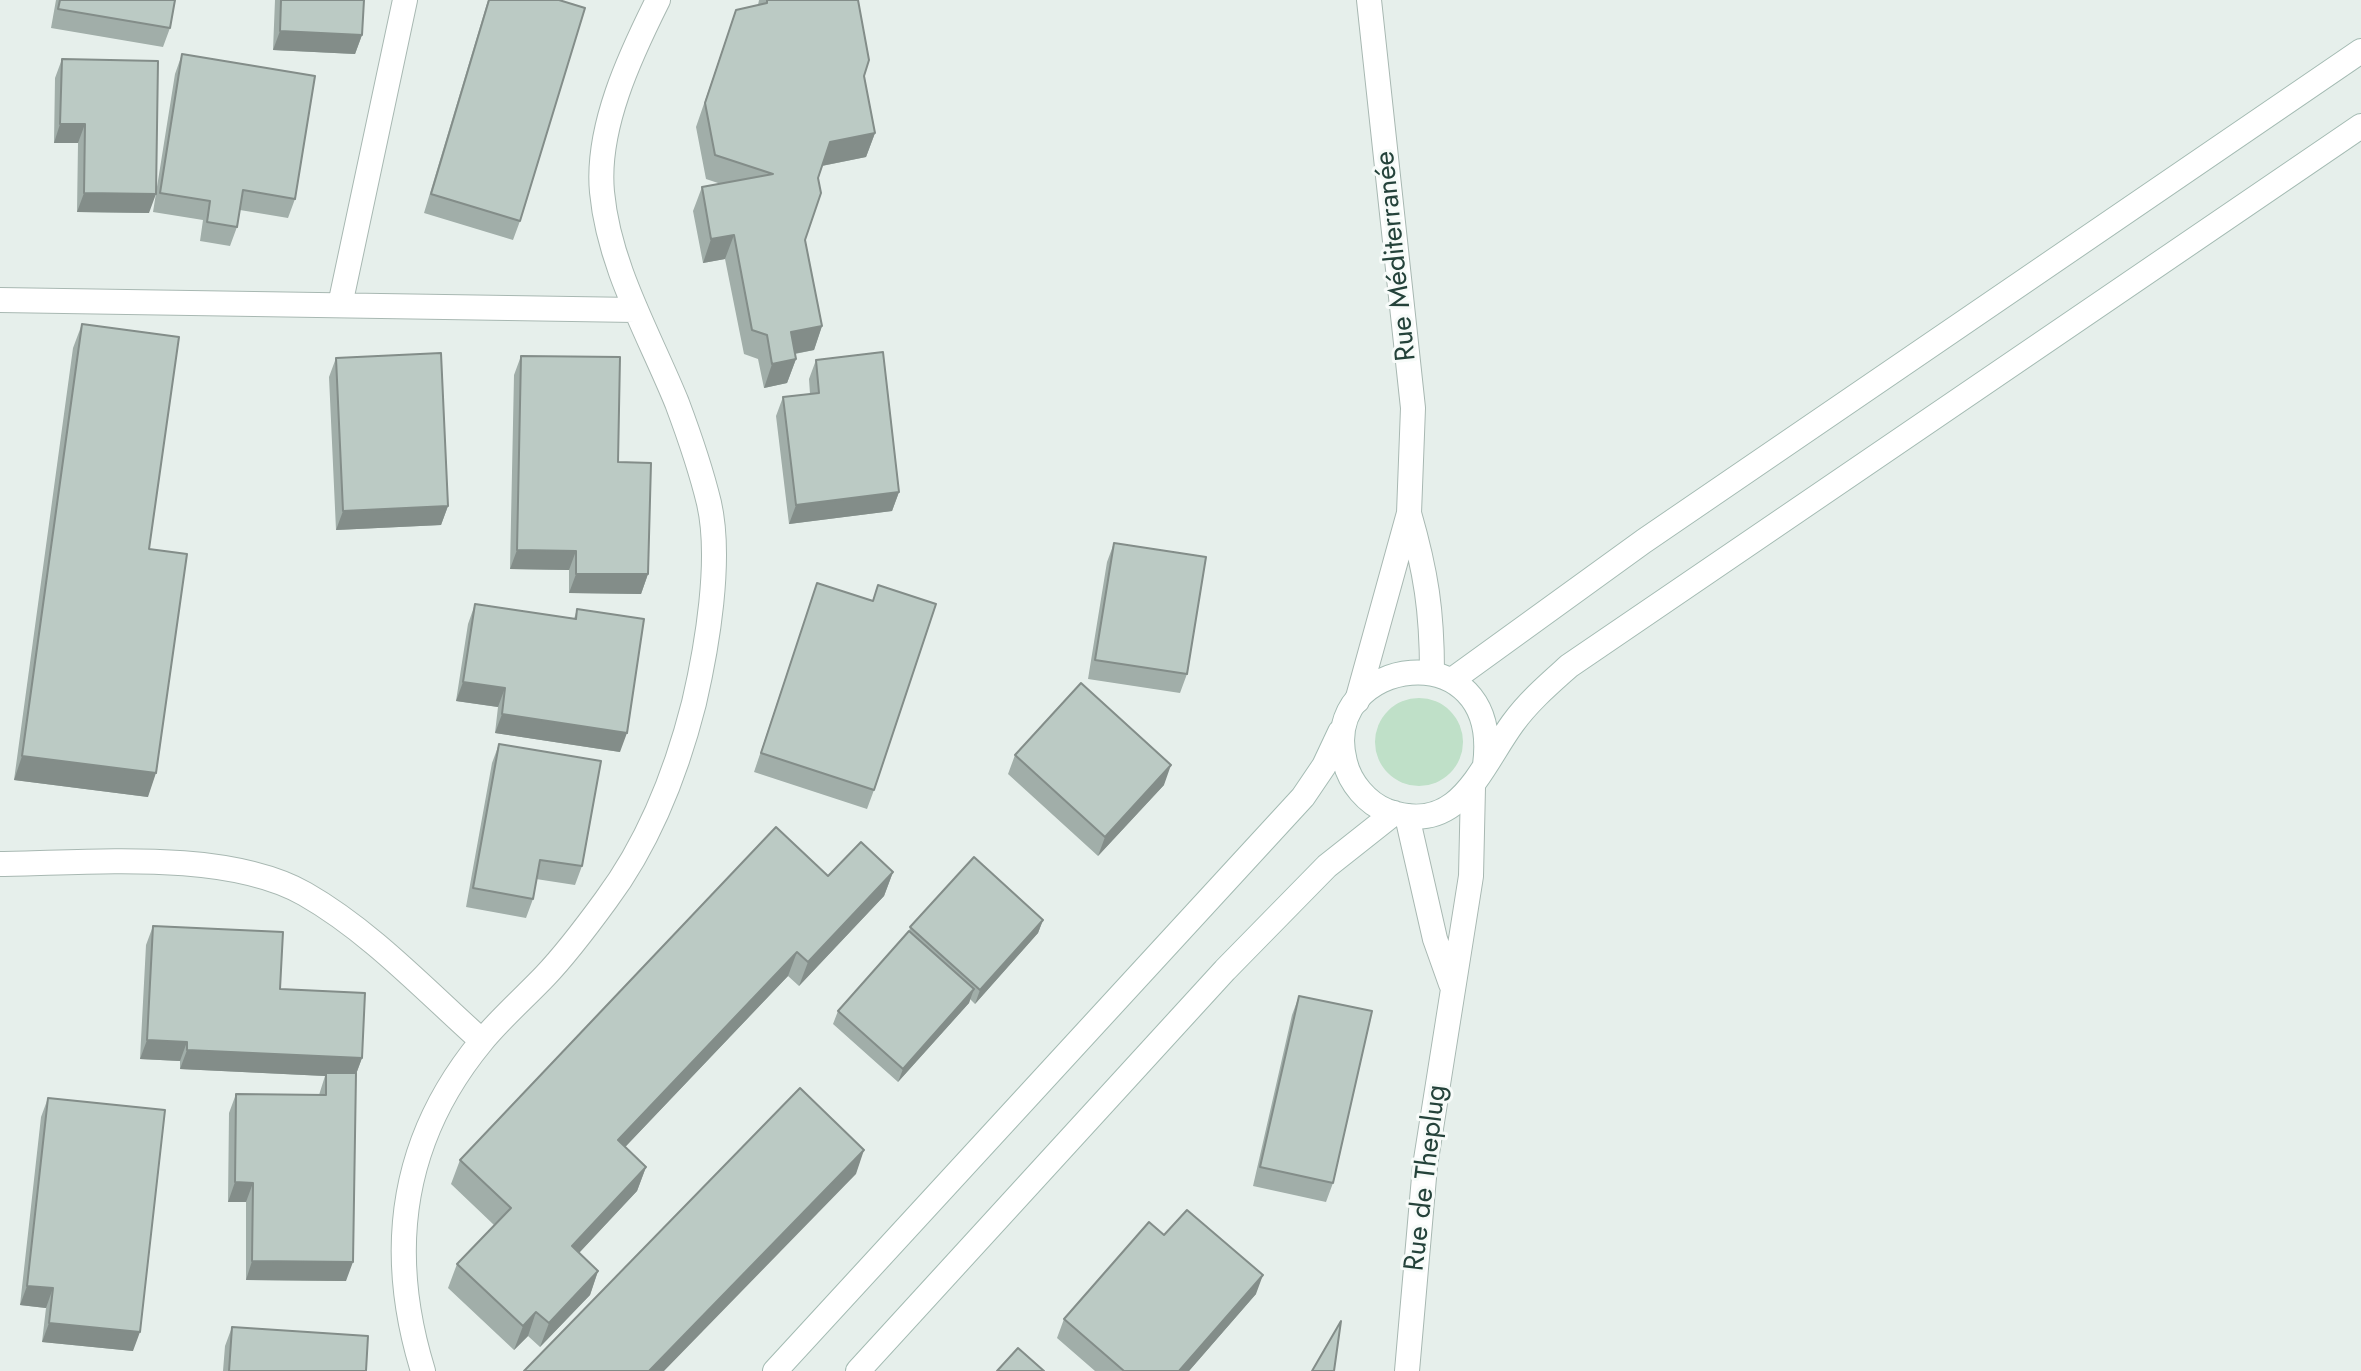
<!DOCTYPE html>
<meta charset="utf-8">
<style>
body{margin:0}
canvas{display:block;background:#e6efeb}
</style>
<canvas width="2361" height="1371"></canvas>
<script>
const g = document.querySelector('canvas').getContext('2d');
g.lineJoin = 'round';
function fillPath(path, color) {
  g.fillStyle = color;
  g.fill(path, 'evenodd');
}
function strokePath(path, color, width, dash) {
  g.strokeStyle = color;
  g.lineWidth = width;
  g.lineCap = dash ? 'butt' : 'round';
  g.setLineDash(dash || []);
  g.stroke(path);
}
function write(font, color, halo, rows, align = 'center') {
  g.font = font + ' Jost,sans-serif';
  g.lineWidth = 6;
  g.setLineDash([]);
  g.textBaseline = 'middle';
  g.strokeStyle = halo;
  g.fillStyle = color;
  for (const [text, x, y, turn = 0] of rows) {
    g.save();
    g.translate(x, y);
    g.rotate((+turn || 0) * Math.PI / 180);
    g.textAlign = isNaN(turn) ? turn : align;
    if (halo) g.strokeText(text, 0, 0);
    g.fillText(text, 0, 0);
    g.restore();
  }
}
fillPath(new Path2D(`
 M1375 742a44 44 0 1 1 88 0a44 44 0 1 1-88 0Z`), '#bfe0c8');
const street = new Path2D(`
 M0,300L635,310
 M340,305L405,0
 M1409,513C1426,572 1432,611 1432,672
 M1357,701L1409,513L1413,408L1369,0
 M1407,816L1435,939L1451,984
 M0,864C89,863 226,849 305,894C370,931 426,991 482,1041
 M423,1371C386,1251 401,1139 482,1041C501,1018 524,998 545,976C567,953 587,926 606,900C650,841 676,774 694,703C707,647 722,560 709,503C701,470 689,435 677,403C649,334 609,267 602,192C596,128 630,56 658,0
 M1407,1371L1425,1166L1471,876L1473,787`);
const secondary = new Path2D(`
 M1452,680L1644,541L2361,51
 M1485,765C1503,629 1317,656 1345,762C1350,783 1367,803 1387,811C1459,837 1480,768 1513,723C1529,701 1549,684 1569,666L2361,126
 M775,1371L1303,797L1324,766L1340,732
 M858,1371L1225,970L1327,866L1394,813`);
strokePath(street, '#a8b8b2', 26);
strokePath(secondary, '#a4bbb3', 26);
strokePath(street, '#fff', 24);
strokePath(secondary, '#fff', 24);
fillPath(new Path2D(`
 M56,0H175L170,28L163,47L51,28Z
 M275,0H364L362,35L355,54L273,50Z
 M488,0H559L520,221L513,240L424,213Z
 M759,0H858L864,76L875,133L866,157L822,166L818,178L805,240L822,326L814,350L795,354L796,359L787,383L764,388L758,359L744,354L725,259L703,263L693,211L702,187L721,184L706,179L696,127L736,10L758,5Z
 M182,54L295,199L288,218L240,210L237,227L230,246L200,241L203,220L153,212L175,74Z
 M62,59L149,213L77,212L78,143H54L55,78Z
 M82,324L149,549L148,797L14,780L73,348Z
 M521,356L618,462L648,574L641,594L569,593V570L510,569L514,375Z
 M336,358L448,506L441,525L336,530L329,377Z
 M816,360L899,492L892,511L789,524L776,416L783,397L810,394L809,379Z
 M1114,543L1187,674L1180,693L1088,679L1107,562Z
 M817,583L872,601L874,790L867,809L754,772Z
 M475,604L574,619L577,609L620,752L495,733L498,707L456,701L468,624Z
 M499,744L582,866L575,885L536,879L533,899L526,918L466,907L492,763Z
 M1015,755L1164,785L1098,856L1008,774Z
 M893,872L884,896L799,986L788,976L625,1147L646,1167L637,1191L579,1253L598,1271L590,1295L540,1347L528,1336L514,1350L448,1288L457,1264L494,1225L451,1184L460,1160L828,876Z
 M1043,920L1038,933L975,1004L970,999L969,1003L898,1082L833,1024L838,1011L909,932L910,927Z
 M153,926L280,989L362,1058L356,1074L346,1281L246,1280V1202H228L229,1113L236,1094L319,1095L325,1076L180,1069V1061L140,1059L146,945Z
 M1299,996L1333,1183L1326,1202L1253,1186L1292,1015Z
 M48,1098L133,1351L42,1342L46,1308L20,1305L41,1117Z
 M1164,1235L1256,1294L1189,1371H1095L1057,1338L1064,1319Z
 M232,1327L366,1371H223L225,1346Z`), '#a1aea9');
fillPath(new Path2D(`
 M280,31L362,35L355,54L273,50Z
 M60,124H85L78,143H54Z
 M875,133L866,157L821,166L830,142Z
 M84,193L156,194L149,213L77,212Z
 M734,235L725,259L703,263L711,239Z
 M822,326L814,350L782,356L791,332Z
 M796,359L787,383L764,388L772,364Z
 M899,492L892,511L789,524L796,505Z
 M448,506L441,525L336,530L343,511Z
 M517,550L576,551L569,570L510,569Z
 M576,574H648L641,594L569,593Z
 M463,682L505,688L498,707L456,701Z
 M502,714L627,733L620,752L495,733Z
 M22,756L156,773L148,797L14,780Z
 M1171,765L1164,785L1098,856L1105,837Z
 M893,872L884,896L799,986L808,962Z
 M1043,920L1038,933L975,1004L980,990Z
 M797,952L788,976L609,1164L618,1140Z
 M974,989L969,1003L898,1082L903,1069Z
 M147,1040L187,1042L180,1061L140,1059Z
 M187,1050L362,1058L355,1077L326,1073L325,1076L180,1069Z
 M864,1150L856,1174L664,1371H649Z
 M646,1167L637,1191L563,1270L572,1246Z
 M235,1182L253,1183L246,1202H228Z
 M252,1261L353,1262L346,1281L246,1280Z
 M598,1271L590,1295L540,1347L549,1323Z
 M1263,1275L1256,1294L1189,1371H1179Z
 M27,1286L53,1288L46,1308L20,1305Z
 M536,1312L528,1336L514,1350L523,1326Z
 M49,1323L140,1332L133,1351L42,1342Z`), '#838d89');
const building = new Path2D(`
 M60,0H175L170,28L58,9Z
 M281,0H364L362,35L280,31Z
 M489,0H559L585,8L520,221L431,194Z
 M767,0H858L869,60L864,76L875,133L830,142L818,178L821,193L805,240L822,326L791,332L796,359L772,364L767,335L752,330L734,235L711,239L702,187L773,174L715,155L705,103L736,10L767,3Z
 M182,54L315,76L295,199L243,190L237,227L207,222L210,201L160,193Z
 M62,59L158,61L156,194L84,193L85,124H60Z
 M82,324L179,337L149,549L187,554L156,773L22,756Z
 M883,352L899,492L796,505L783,397L819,393L816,360Z
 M441,353L448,506L343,511L336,358Z
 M521,356L620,357L618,462L651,463L648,574H576V551L517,550Z
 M1114,543L1206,557L1187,674L1095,660Z
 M817,583L873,601L878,585L936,604L874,790L761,753Z
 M475,604L576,619L577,609L644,619L627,733L502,714L505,688L463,682Z
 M1081,683L1171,765L1105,837L1015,755Z
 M499,744L601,761L582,866L540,860L533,899L473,888Z
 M776,827L828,876L861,842L893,872L808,962L797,952L618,1140L646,1167L572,1246L598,1271L549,1323L536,1312L523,1326L457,1264L511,1208L460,1160Z
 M974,857L1043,920L980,990L910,927Z
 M153,926L283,932L280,989L365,993L362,1058L187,1050V1042L147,1040Z
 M909,931L974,989L903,1069L838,1011Z
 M1299,996L1372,1011L1333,1183L1260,1167Z
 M326,1073H356L353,1262L252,1261L253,1183L235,1182L236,1094L326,1095Z
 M800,1088L864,1150L649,1371H524Z
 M48,1098L165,1110L140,1332L49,1323L53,1288L27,1286Z
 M1187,1210L1263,1275L1179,1371H1124L1064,1319L1149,1222L1164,1235Z
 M1341,1321L1334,1371H1312Z
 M232,1327L368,1336L366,1371H229Z
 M1018,1348L1044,1371H997Z`);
fillPath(building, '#bbcac4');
strokePath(building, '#838d89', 2);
write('28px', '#24423a', '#f7fbf9', [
 ["Rue Méditerranée",1397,256,-96],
 ["Rue de Theplug",1427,1178,-83]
]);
</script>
